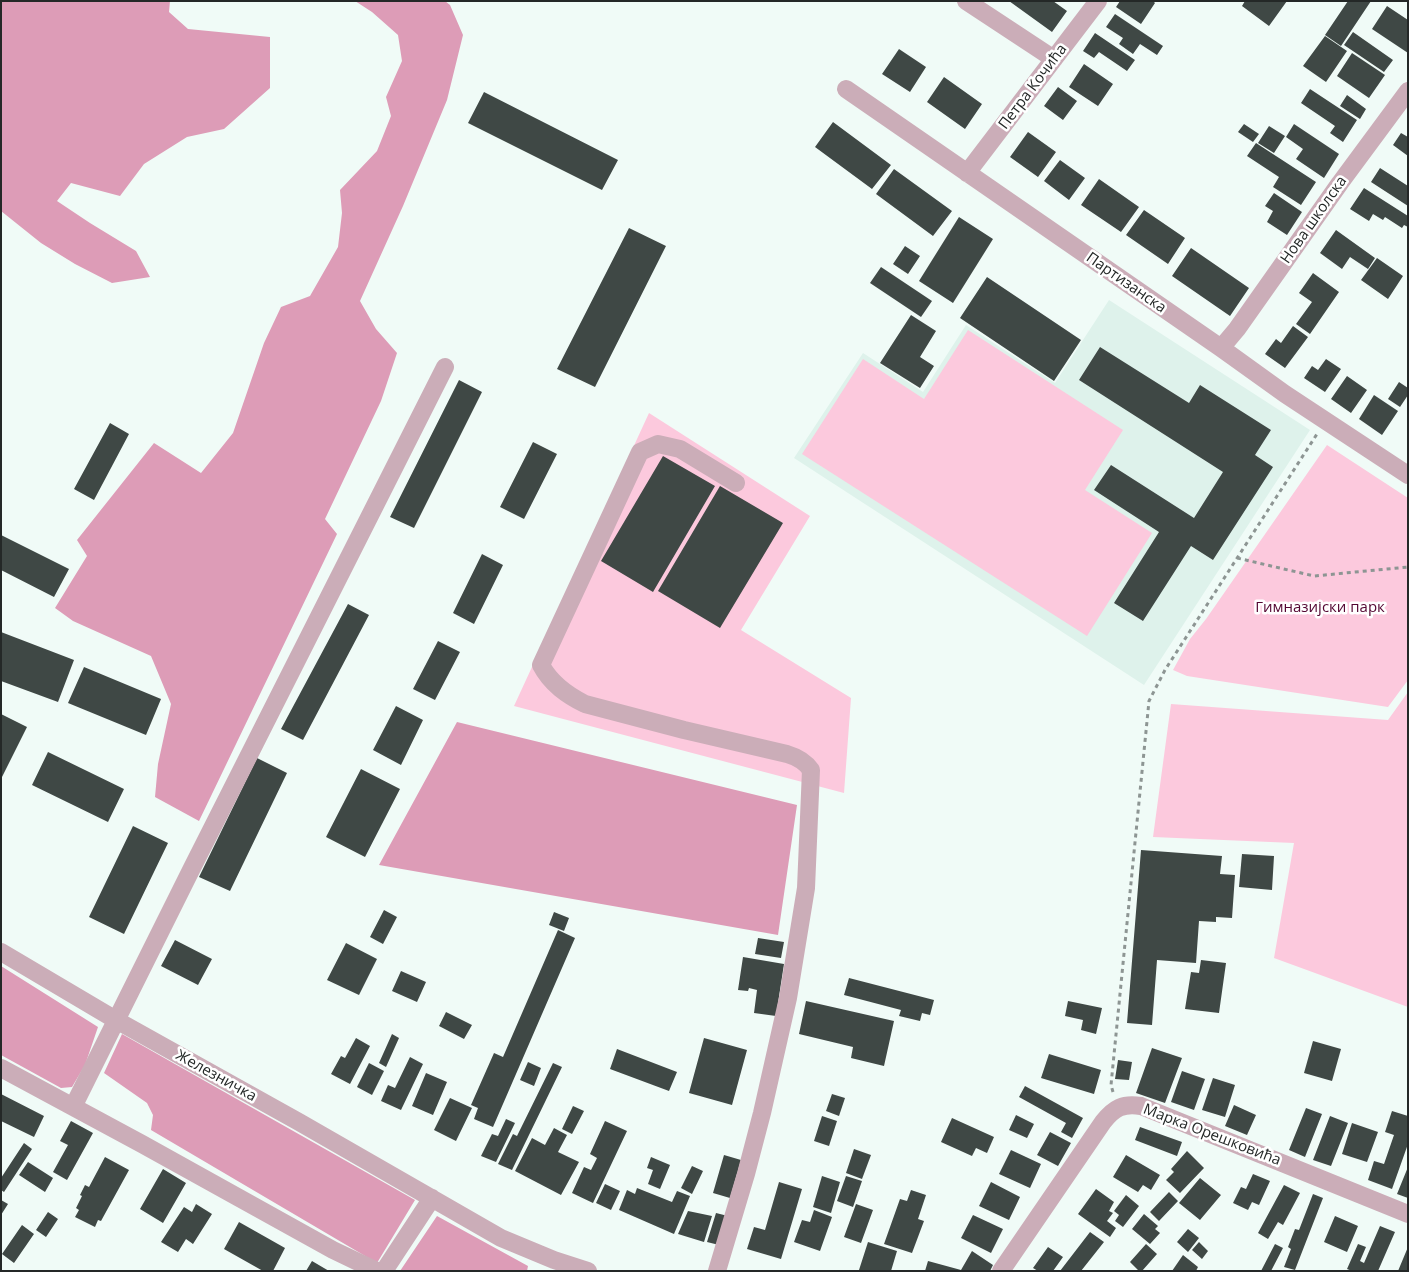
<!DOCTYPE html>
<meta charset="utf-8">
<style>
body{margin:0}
#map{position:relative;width:1409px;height:1272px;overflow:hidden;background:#f0fbf7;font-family:"Open Sans",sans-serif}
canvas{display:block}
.frame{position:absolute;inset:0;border:2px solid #242827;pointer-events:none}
</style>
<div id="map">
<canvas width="1409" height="1272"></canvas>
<div class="frame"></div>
</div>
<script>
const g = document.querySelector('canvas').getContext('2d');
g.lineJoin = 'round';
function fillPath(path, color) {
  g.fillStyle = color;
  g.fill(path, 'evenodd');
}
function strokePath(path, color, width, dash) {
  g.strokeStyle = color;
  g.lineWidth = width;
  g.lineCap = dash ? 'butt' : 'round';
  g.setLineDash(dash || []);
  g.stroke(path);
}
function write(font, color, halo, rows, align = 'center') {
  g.font = font + ' "Open Sans",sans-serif';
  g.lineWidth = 5;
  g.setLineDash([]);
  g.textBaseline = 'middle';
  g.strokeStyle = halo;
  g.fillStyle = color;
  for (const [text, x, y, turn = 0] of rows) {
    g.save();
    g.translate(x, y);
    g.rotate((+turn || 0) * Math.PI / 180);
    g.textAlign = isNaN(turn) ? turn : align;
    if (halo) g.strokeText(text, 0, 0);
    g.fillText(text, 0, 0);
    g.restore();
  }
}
fillPath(new Path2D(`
 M1109,300L1310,430L1144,685L794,458L863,353L923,392L966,325L1055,383Z`), '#def2eb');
fillPath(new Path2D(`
 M968,330L1123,430L1085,490L1152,533L1087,636L802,454L863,359L924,399Z
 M649,413L810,516L741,630L851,698L844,793L514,706Z
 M1327,445L1408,498V680L1388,707L1187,676L1173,670L1190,639L1206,619Z
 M1408,692V1007L1274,958L1294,843L1153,837L1171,704L1388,720Z`), '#fcc9dd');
fillPath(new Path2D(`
 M1,1H170L169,12L188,29L270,37V88L224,129L187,137L144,164L120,196L71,183L57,201L90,223L136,251L150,277L112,283L75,264L41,243L1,211Z
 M355,1H445L450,5L463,35L447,100L403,206L360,301L376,329L397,353L381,401L325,519L337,534L199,821L155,797L158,764L171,704L151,656L73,621L55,608L87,556L77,540L154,443L201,473L233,433L264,343L281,307L310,296L338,247L342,213L340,190L377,151L391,116L386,97L402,61L398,35L372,12Z
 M457,722L797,805L778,935L379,865Z
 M1,966L98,1027L85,1065L72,1087L61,1088L1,1055Z
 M122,1034L415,1200L377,1263L151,1130L153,1115L147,1103L104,1073Z
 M437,1216L528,1266L527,1271H400Z`), '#dd9cb7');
fillPath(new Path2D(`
 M1009,1H1053L1067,11L1052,32Z
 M1120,1H1153L1155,3L1141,24L1116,7Z
 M1245,1H1287L1269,26L1242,6Z
 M1348,1H1371L1341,46L1325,35Z
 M1387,6L1408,20V53L1372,29Z
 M1115,14L1163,46L1157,55L1140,44L1133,54L1119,44L1123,38L1106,27Z
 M1353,32L1393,60L1384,72L1344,45Z
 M1095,33L1135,60L1127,71L1099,52L1094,58L1083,51Z
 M1325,36L1347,51L1326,82L1303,66Z
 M899,49L926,67L910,92L882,74Z
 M1352,53L1385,75L1369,98L1337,76Z
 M1084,64L1113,84L1098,106L1069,87Z
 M944,77L982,104L965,129L927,102Z
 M1058,87L1077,101L1063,120L1044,106Z
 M1310,89L1357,120L1343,142L1330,133L1335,126L1301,103Z
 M484,92L618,160L602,190L468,123Z
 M1347,95L1366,109L1360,119L1340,106Z
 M833,122L891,165L872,189L815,147Z
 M1244,124L1259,134L1253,142L1238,132Z
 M1294,124L1339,154L1324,178L1296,159L1303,149L1286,137Z
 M1269,126L1285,136L1274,153L1258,143Z
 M1028,132L1056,152L1038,177L1010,157Z
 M1401,133L1408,137V156L1393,145Z
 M1256,143L1316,182L1301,205L1273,187L1279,177L1247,156Z
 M1060,160L1085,178L1069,200L1044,181Z
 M1380,168L1408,186V206L1371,182Z
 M894,169L952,211L933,236L876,194Z
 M1099,179L1139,207L1121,232L1081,205Z
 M1364,188L1408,216V227L1404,225L1402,228L1385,217L1383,220L1373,214L1369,221L1350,209Z
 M1274,193L1302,212L1287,235L1267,222L1273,211L1265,206Z
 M1144,210L1185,238L1168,264L1126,235Z
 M959,217L993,239L953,303L919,281Z
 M629,228L666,246L595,387L557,369Z
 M1336,230L1375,258L1368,269L1350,257L1342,269L1320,253Z
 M905,246L920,256L908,274L893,264Z
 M1191,248L1249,288L1230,316L1172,276Z
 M1377,258L1403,276L1388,299L1361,280Z
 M881,267L932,301L921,317L870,283Z
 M1313,273L1339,292L1310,334L1296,324L1312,302L1299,293Z
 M987,277L1081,340L1054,381L960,318Z
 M911,315L936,331L920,357L934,366L920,388L880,363Z
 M1293,326L1308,337L1285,368L1265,354L1276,339L1281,343Z
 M1100,347L1189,403L1200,385L1271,430L1255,455L1273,467L1213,560L1191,546L1143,621L1114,603L1159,532L1094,490L1111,465L1194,518L1223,472L1079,380Z
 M1326,359L1341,369L1325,392L1304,378L1312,366L1318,370Z
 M1347,376L1367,390L1351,413L1331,399Z
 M459,380L482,392L414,528L390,517Z
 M1399,382L1408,388V395L1400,407L1388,399Z
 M1374,395L1398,411L1382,435L1359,419Z
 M110,423L129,434L94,500L74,489Z
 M533,442L557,454L524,519L500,507Z
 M663,456L715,486L653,592L601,561Z
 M720,486L783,523L720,628L658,591Z
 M1,535L69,569L54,597L1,570Z
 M482,554L503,565L474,624L453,613Z
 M348,604L369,615L303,740L281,729Z
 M1,632L74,660L58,702L1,681Z
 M438,641L460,652L435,700L413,689Z
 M84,667L161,699L146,735L68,703Z
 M396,706L423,720L401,765L373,750Z
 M1,714L27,727L1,779Z
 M48,752L124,789L108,822L32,785Z
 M257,758L287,773L230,891L199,877Z
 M361,769L400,789L365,857L326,837Z
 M133,826L168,843L124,934L89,917Z
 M1141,850L1222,856L1220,874L1235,875L1232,918L1216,917V922L1199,921L1196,963L1157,960L1152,1025L1127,1023Z
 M1242,854L1274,856L1272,890L1239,887Z
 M384,910L397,917L383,944L370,937Z
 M554,912L569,918L564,931L549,925Z
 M558,930L575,938L493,1127L474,1119L478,1108L471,1105L494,1053L503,1057Z
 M758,938L784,942L781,958L755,954Z
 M175,940L212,959L198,985L161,966Z
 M346,943L377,959L359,995L327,980Z
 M743,957L784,964L776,1016L754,1013L757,990L749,988L748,991L738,990Z
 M1201,960L1226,963L1219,1013L1185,1009L1191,972L1199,973Z
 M401,971L426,982L417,1002L392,991Z
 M849,978L934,1000L930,1015L922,1013L920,1021L899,1016L901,1010L844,995Z
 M806,1001L894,1021L884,1066L851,1058L853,1047L799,1034Z
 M1068,1001L1102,1008L1096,1034L1081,1030L1083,1020L1065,1016Z
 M446,1012L472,1025L464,1039L439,1026Z
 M392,1034L399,1038L386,1067L379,1063Z
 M356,1038L370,1046L350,1084L331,1074L341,1056L345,1058Z
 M704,1038L747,1050L732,1105L689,1093Z
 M1313,1041L1341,1049L1332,1081L1304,1073Z
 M1152,1048L1182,1058L1165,1103L1136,1093Z
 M617,1049L677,1072L669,1091L610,1069Z
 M1049,1054L1101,1070L1094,1094L1041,1078Z
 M410,1057L423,1064L401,1110L381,1101L388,1085L395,1088Z
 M1118,1060L1132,1062L1129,1080L1115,1079Z
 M528,1062L541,1068L534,1086L520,1080Z
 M369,1063L384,1071L372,1095L357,1087Z
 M553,1063L562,1067L512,1170L498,1164L513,1134L517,1136Z
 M1182,1071L1205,1079L1194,1110L1171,1102Z
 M426,1073L447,1082L433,1115L412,1106Z
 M1213,1078L1235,1085L1225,1117L1202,1110Z
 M1025,1086L1083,1118L1072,1138L1061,1132L1066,1123L1019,1097Z
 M1,1094L44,1116L34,1137L1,1121Z
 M832,1094L845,1098L839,1116L826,1111Z
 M450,1098L472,1108L456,1141L434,1130Z
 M1234,1105L1256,1115L1247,1135L1225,1126Z
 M573,1106L584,1111L572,1134L562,1129Z
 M1306,1108L1322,1114L1305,1157L1289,1150Z
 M1392,1111L1408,1116V1144L1392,1189L1368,1180L1374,1161L1384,1164L1394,1135L1385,1132Z
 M1016,1115L1034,1124L1027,1138L1009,1130Z
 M822,1116L837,1121L829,1146L814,1141Z
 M1330,1116L1348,1123L1331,1166L1313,1160Z
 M952,1118L994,1137L987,1153L976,1148L972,1156L941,1142Z
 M506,1119L515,1123L496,1162L481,1156L492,1134L498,1136Z
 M71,1121L93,1133L67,1180L53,1172L68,1145L60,1141Z
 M605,1121L627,1131L593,1203L572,1193L584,1167L591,1170L597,1158L590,1154Z
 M1352,1123L1378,1132L1367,1162L1342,1154Z
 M1140,1127L1182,1142L1177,1156L1135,1140Z
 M554,1128L567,1135L558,1152L579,1162L561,1195L515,1171L532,1138L545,1145Z
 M1050,1132L1071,1143L1058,1166L1037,1155Z
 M24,1143L32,1149L4,1192L1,1190V1178Z
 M854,1149L871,1155L862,1179L846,1173Z
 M1011,1150L1041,1164L1030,1188L999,1174Z
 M1187,1151L1204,1168L1180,1193L1166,1180L1174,1172L1171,1169Z
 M724,1155L741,1160L730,1198L713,1193Z
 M1126,1155L1160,1175L1151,1190L1143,1185L1138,1192L1113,1177Z
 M105,1157L129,1170L101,1221L98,1220L95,1227L75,1217L79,1210L76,1208L82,1196L80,1195L85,1185L89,1187Z
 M651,1157L670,1165L660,1189L648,1184L653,1170L647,1168Z
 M28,1162L53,1178L45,1192L19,1175Z
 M692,1166L703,1171L692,1194L681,1188Z
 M1408,1167V1198L1397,1194Z
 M163,1169L186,1183L163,1223L140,1209Z
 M1253,1174L1270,1181L1259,1205L1252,1202L1248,1210L1233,1203L1241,1187L1246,1189Z
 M822,1176L840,1182L831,1213L813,1207Z
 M846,1176L862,1181L853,1207L837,1201Z
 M1200,1178L1221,1195L1200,1220L1179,1203Z
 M779,1182L802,1189L781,1259L747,1249L754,1227L765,1230Z
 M991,1182L1020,1197L1009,1220L979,1206Z
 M605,1184L620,1191L611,1210L596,1203Z
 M1284,1185L1300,1193L1283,1225L1278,1222L1268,1239L1258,1233Z
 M637,1188L672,1202L677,1191L690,1196L674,1234L619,1210L627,1190L635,1194Z
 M1096,1189L1114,1202L1109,1211L1113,1213L1107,1221L1116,1228L1110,1237L1078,1214Z
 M911,1190L926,1195L918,1219L924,1221L912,1253L884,1244L900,1199L907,1201Z
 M1169,1192L1178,1201L1159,1221L1150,1212Z
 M1313,1194L1323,1198L1295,1270L1284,1267L1291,1249L1288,1247L1295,1229L1299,1230Z
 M1126,1195L1139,1206L1123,1227L1115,1221L1119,1215L1114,1211Z
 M1,1200L8,1204L1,1215Z
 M196,1204L212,1214L193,1244L186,1239L178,1252L161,1242L184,1207L192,1212Z
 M856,1204L873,1210L861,1243L844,1237Z
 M814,1210L832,1217L820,1251L794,1242L802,1220L810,1222Z
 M688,1211L712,1216L704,1242L678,1234Z
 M48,1212L58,1219L46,1237L36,1230Z
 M716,1213L728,1216L719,1245L707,1242Z
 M1144,1214L1158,1226L1155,1229L1160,1233L1150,1244L1132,1229Z
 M973,1215L1003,1229L991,1253L961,1238Z
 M1335,1216L1358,1226L1347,1252L1324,1242Z
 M239,1222L285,1248L273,1271H263L224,1249Z
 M22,1225L34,1234L14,1263L2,1254Z
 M1380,1226L1395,1232L1378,1271H1352L1347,1269L1358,1244L1366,1247L1360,1261L1364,1263Z
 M1188,1229L1199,1238L1188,1252L1177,1242Z
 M1090,1232L1104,1242L1081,1271H1060Z
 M868,1242L897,1251L891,1271L859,1270Z
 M1199,1242L1208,1251L1202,1259L1192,1250Z
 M1146,1244L1157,1254L1142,1271H1139L1130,1262Z
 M1275,1244L1283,1248L1271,1271H1261Z
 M1048,1247L1063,1257L1053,1271H1038L1033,1268Z
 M1408,1247V1271H1398Z
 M972,1251L993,1265L990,1271H925L928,1261L961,1270Z
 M1183,1255L1198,1267L1196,1271H1172Z
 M312,1261L329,1271H306Z`), '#3f4845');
strokePath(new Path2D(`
 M1237,558L1314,576L1408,567
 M1113,1092L1111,1085L1149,701L1165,670L1317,434`), '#8d9593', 3, [4, 4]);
strokePath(new Path2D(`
 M966,1L1054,59
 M846,89L1221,348L1285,394L1408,475
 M967,173L1098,1
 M1221,348L1237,329L1340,183L1408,91
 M1,952L116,1020L299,1122L501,1238L554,1260L588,1271
 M1,1068L142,1144L333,1250L377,1271
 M73,1107L192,868L445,367
 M384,1271L432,1198
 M717,1271L746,1174L762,1113L788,998L806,888L811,770C805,761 797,757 787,754L684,730L585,704C567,695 551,684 541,665L640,452L658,444L680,449L736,483
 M1001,1271L1103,1122C1114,1108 1123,1103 1141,1106L1408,1214`), '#cbadb8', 18);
write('15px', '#242827', '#fff', [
 ["Петра Кочића",1033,87,-53],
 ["Нова школска",1314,220,-55],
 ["Партизанска",1126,283,35],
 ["Железничка",216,1076,29],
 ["Марка Орешковића",1212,1135,21]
]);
write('15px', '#530632', '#fff', [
 ["Гимназијски парк",1320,608]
]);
</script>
